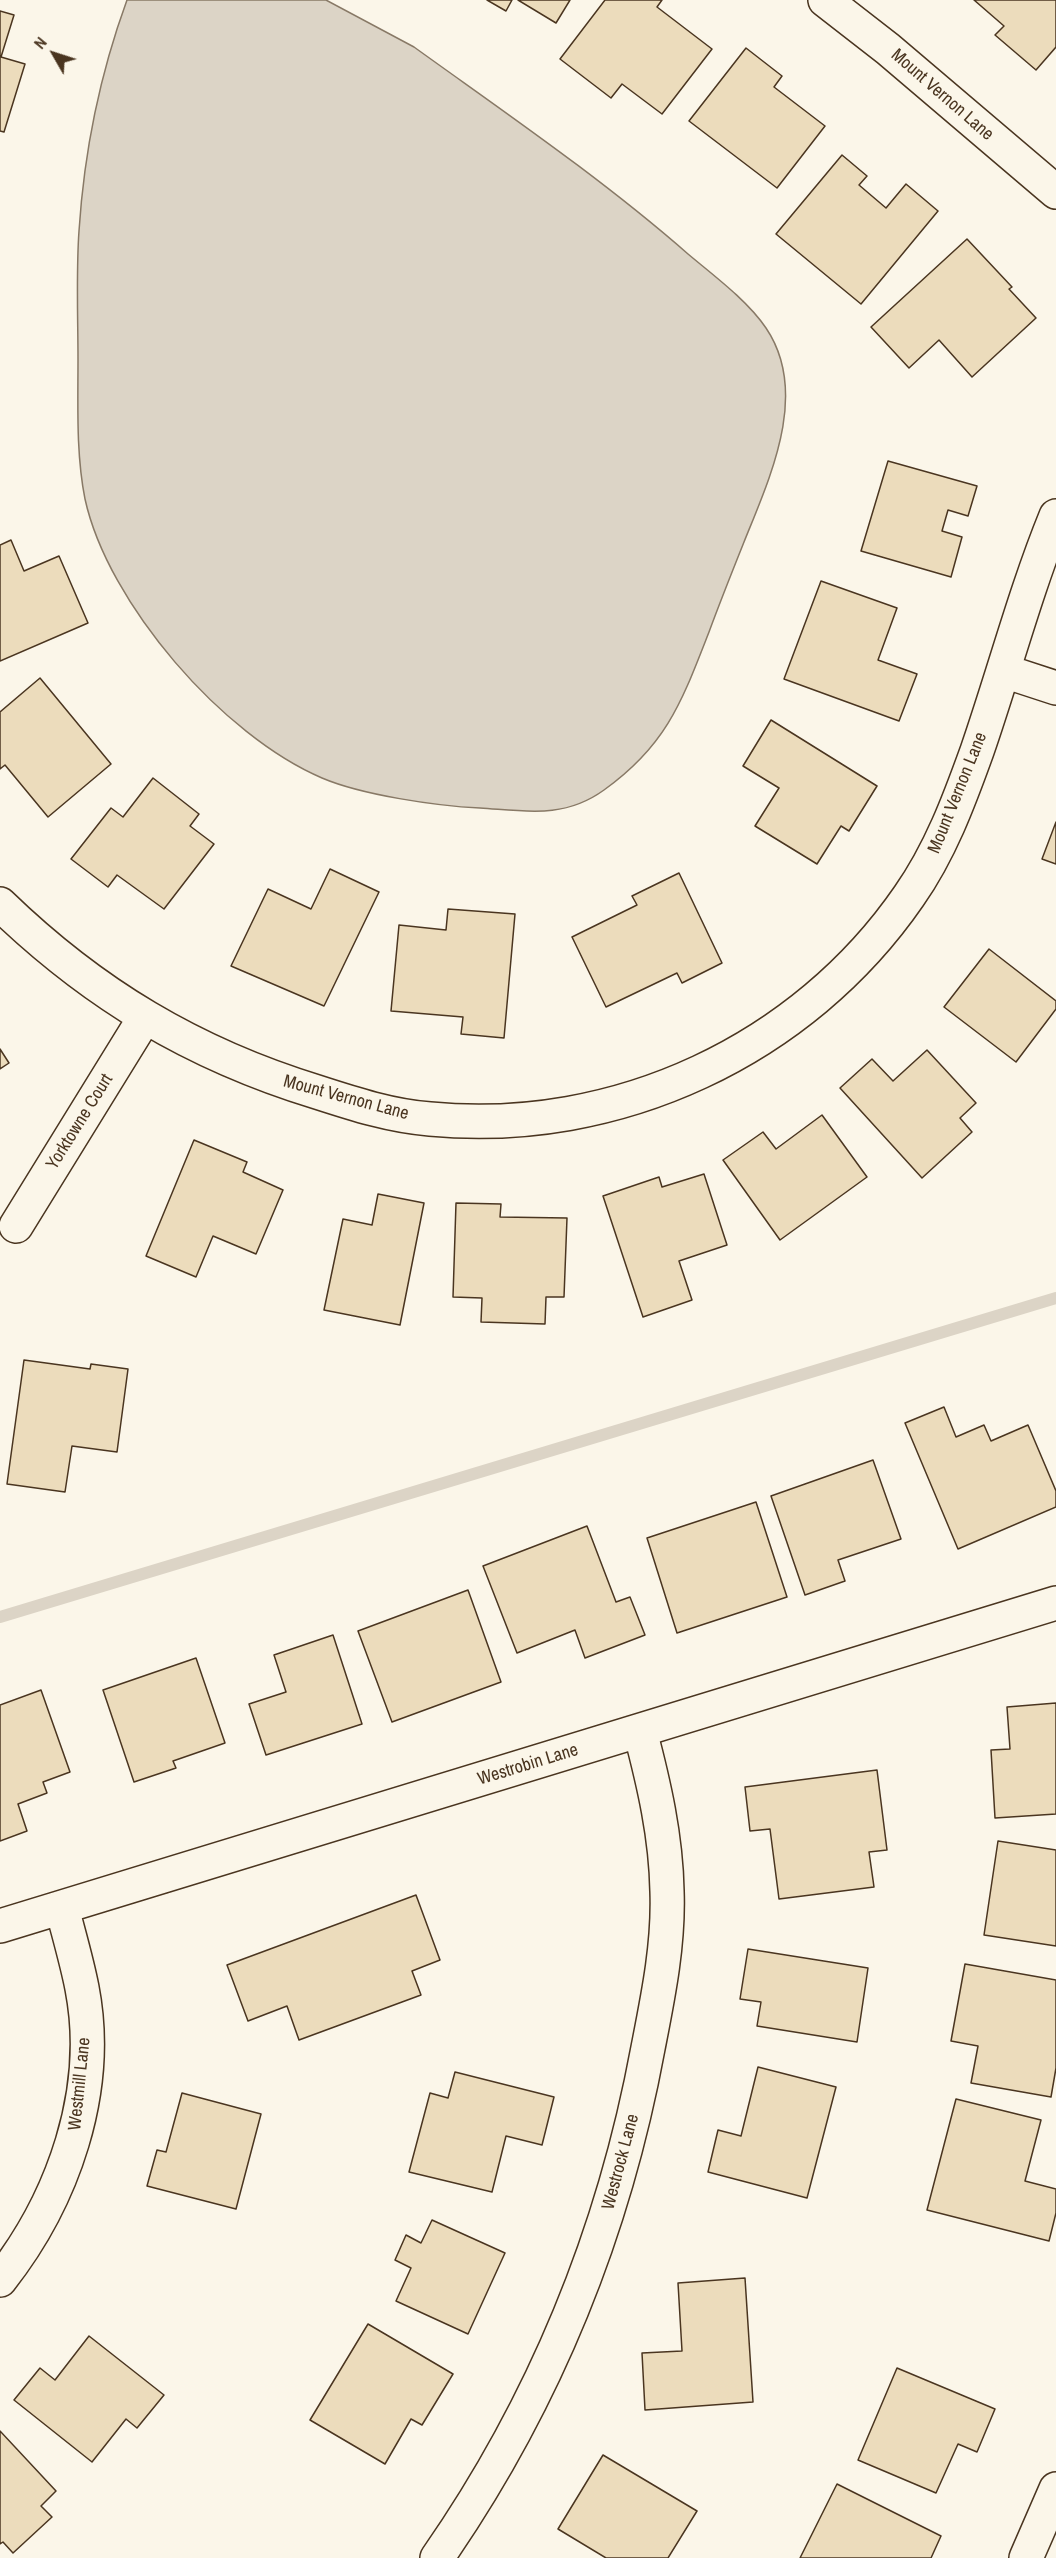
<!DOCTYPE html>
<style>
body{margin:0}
#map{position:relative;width:1056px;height:2558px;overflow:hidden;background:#fbf6e9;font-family:"Archivo Narrow",sans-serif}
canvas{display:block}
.north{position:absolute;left:24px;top:24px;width:60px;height:60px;-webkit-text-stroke:4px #fbf6e9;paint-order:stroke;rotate:309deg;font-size:16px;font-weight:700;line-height:24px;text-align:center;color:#4a3520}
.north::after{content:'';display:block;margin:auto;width:21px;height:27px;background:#4a3520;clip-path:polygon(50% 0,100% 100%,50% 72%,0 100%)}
</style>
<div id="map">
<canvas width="1056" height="2558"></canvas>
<div class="north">N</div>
</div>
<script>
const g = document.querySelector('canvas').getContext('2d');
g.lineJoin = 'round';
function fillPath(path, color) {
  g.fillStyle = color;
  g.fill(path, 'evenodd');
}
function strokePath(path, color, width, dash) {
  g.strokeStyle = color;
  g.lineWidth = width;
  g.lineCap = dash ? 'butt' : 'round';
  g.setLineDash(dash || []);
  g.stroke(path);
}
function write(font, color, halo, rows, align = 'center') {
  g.font = font + ' "Archivo Narrow",sans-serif';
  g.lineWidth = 4.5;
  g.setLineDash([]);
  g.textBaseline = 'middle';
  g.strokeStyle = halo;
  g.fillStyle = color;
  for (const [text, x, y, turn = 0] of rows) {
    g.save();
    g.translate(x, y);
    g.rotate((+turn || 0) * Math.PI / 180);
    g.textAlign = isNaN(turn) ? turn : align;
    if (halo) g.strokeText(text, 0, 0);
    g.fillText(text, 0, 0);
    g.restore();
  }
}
const water = new Path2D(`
 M127,0H326L414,47C507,114 601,178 688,254C713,275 747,300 766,328C810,393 770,477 744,542C732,572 720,602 709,632C682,701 667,745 604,790C564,819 526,811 480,808C436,806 362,795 322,778C223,736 108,604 85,499C76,454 78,406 78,360C78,317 76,273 79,231C84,153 100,74 127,0Z`);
fillPath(water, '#dcd4c6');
strokePath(water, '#887966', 1.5);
strokePath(new Path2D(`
 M0,1617L1056,1298`), '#dcd4c6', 12);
const building = new Path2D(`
 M487,0H512L506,11Z
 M518,0H570L556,23Z
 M605,0H662L657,7L712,49L662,114L622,84L611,98L560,59Z
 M974,0H1056V47L1036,70L995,35L1004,26Z
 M0,11L14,15L1,57L25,64L4,132L0,131Z
 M746,48L782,76L774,87L825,126L777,188L689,121Z
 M842,155L867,176L859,185L886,208L906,184L938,211L861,304L776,234Z
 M967,239L1012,287L1009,289L1036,318L972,377L939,340L909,368L871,327Z
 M888,461L977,486L968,516L948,510L942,531L962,537L951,577L861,551Z
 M11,540L24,571L59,556L88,623L0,661V545Z
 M821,581L897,608L878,660L917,674L899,721L784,679Z
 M40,678L111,764L48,817L5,765L0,769V712Z
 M771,720L877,786L849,831L841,826L817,864L755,826L779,788L743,766Z
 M153,778L199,814L190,826L214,844L164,909L117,875L108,887L71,859L111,808L123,817Z
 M1056,822V864L1042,859Z
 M330,869L379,892L324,1006L231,966L268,889L311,909Z
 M679,873L722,963L682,983L677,973L606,1007L572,937L637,905L632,896Z
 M448,909L515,914L504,1038L461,1034L463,1017L391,1011L399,925L446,930Z
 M989,949L1056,1001V1009L1016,1062L944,1007Z
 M0,1049L9,1063L0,1069Z
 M927,1050L976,1103L960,1118L972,1132L922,1178L840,1088L872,1059L893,1081Z
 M822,1115L867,1177L780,1240L723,1160L763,1132L776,1149Z
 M194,1140L247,1162L243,1172L283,1190L256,1254L213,1236L196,1277L146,1256Z
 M704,1174L727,1245L679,1261L692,1300L643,1317L603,1196L659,1177L662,1187Z
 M378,1194L424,1203L400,1325L324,1310L343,1219L372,1225Z
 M456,1203L501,1204L500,1217L567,1218L564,1297H546L545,1324L481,1322L482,1298L453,1297Z
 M24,1360L90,1369L91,1364L128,1369L117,1452L72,1446L65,1492L7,1484Z
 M944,1407L956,1437L984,1425L991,1441L1028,1425L1056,1491V1507L958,1549L905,1423Z
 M873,1460L901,1539L838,1560L845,1581L805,1595L771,1496Z
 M756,1502L787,1597L677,1633L647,1538Z
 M587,1526L616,1602L630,1597L645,1635L585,1658L575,1630L517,1653L483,1566Z
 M468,1590L501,1682L392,1722L358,1631Z
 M333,1635L362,1724L266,1755L249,1704L286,1692L274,1655Z
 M196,1658L225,1743L173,1761L176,1768L134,1782L103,1690Z
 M41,1690L70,1772L43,1782L47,1793L18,1804L27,1831L0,1841V1705Z
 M1056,1703V1814L995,1818L991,1750L1010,1749L1007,1707Z
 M877,1770L887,1850L869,1852L874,1887L779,1899L770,1829L750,1831L745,1787Z
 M998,1841L1056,1850V1946L984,1935Z
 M416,1895L440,1960L412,1971L421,1995L299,2040L287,2006L248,2021L227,1965Z
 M748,1949L868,1968L857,2042L757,2026L761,2002L740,1999Z
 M965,1964L1056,1980V2068L1051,2097L971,2083L978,2046L951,2041Z
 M758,2067L836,2087L807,2198L708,2172L718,2130L741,2136Z
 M455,2072L554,2097L542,2145L506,2136L492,2192L409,2172L430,2093L448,2098Z
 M182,2093L261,2114L236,2209L147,2186L157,2150L166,2152Z
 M956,2099L1041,2120L1025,2181L1056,2189V2213L1049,2241L927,2210Z
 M432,2220L505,2253L468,2334L396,2301L411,2268L395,2260L406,2235L421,2243Z
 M745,2278L753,2402L645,2410L642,2353L682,2351L678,2283Z
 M368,2324L453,2374L422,2425L411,2419L385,2464L310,2420Z
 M89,2336L164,2395L137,2428L126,2419L92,2462L14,2400L40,2368L55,2380Z
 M897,2368L995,2409L977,2452L958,2444L936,2493L858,2460Z
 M0,2431L56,2491L41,2506L52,2517L13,2553L3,2542L0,2544Z
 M603,2455L697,2511L668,2558H606L558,2529Z
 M837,2484L941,2536L931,2558H800Z`);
fillPath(building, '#ecdcbc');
strokePath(building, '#4a3520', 1.5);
const street = new Path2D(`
 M825,0L888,49L1056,192
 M1004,671L1056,688
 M0,904C93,994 193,1054 317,1092C354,1104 391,1116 430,1119C617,1137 803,1050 909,896C940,852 959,801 977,751C1004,673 1025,592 1056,516
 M16,1226L145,1017
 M0,1926L1056,1603
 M0,2280C63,2200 102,2091 82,1988C77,1962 69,1935 62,1908
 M437,2558C544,2404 614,2232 648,2048C658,1997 669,1944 667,1891C666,1836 654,1784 640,1731
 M1026,2558L1056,2489`);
strokePath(street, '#4a3520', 36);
strokePath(street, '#fbf6e9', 33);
write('18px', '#4a3520', '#fbf6e9', [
 ["Mount Vernon Lane",942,95,41],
 ["Mount Vernon Lane",958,793,-68],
 ["Mount Vernon Lane",346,1098,15],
 ["Yorktowne Court",80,1122,-58],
 ["Westrobin Lane",528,1765,-17],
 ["Westmill Lane",80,2084,-84],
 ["Westrock Lane",621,2162,-75]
]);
</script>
